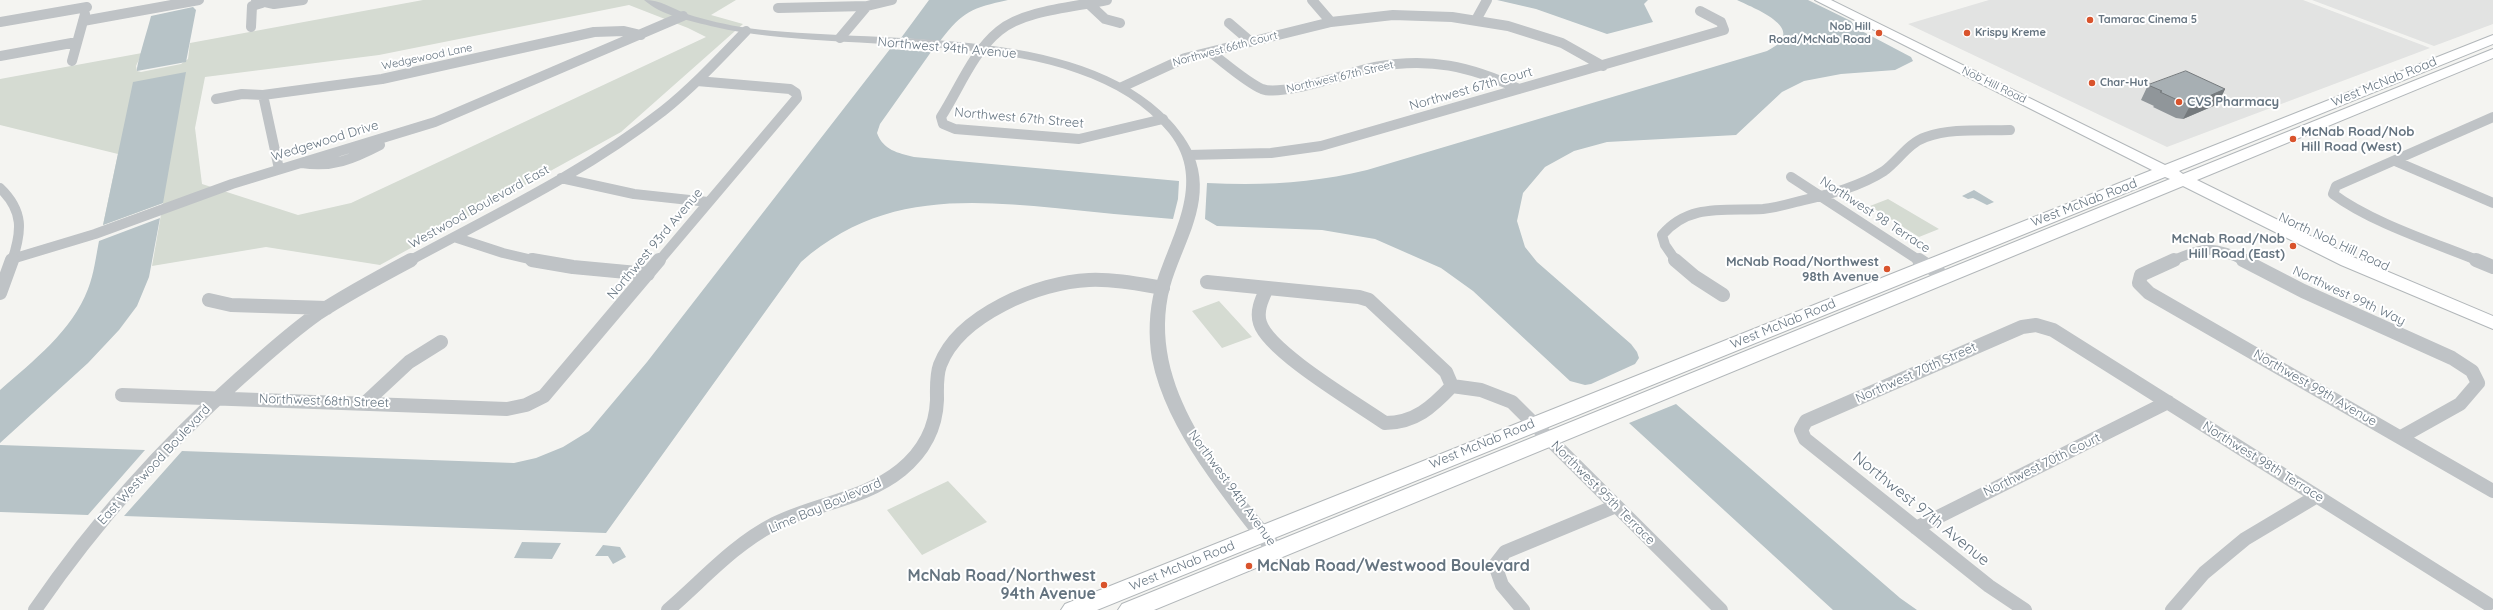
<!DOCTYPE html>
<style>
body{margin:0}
canvas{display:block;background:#f4f4f1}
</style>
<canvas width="2493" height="610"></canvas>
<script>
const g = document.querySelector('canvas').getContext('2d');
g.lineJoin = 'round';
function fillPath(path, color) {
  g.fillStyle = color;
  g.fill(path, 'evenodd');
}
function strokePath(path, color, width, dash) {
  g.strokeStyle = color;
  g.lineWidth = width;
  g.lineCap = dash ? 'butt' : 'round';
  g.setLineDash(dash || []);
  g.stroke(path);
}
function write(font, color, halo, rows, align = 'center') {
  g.font = font + ' Quicksand,sans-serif';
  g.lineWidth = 4;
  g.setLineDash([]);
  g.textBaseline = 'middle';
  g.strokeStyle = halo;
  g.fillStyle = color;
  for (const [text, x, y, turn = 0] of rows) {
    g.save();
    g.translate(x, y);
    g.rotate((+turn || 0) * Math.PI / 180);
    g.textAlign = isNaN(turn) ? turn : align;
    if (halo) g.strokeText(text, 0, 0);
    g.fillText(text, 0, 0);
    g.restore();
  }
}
fillPath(new Path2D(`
 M1989,0H2303L2430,48L2167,147L1908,24Z
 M2312,0H2493V24L2434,46Z`), '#e2e3e2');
fillPath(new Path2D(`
 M423,0H736L711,15L743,24L621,132L380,265L266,247L152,266L163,203L103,225L118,154L0,125V79L142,53L136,66L137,71L141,72L181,64L188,59L190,43ZM629,5L688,28L706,37L351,203L298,215L202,184L195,128L205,77L379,55Z
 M1888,199L1939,229L1919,237L1870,206Z
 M1219,301L1252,337L1222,348L1192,311Z
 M948,481L987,522L922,555L887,510Z`), '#d5dbd2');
fillPath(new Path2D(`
 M929,0H1008C972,8 963,11 940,41L901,38Z
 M1497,0H1648L1644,4L1653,22L1607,34L1536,9Z
 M1737,0H1808L1851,21L1856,28L1911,57L1913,61L1895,70L1841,74L1804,81L1782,92L1736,135L1607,142L1574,151L1545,167L1523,193L1517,221L1525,247L1537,262L1631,344L1637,352L1639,358L1635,364L1591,384L1585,385L1570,381L1473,291L1441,268L1375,239L1322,230L1217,226L1205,219L1207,183C1263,186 1313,183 1367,170L1767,51C1810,30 1758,10 1737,0Z
 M193,7L196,10L186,62L137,71C136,66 149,25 151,16Z
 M890,49L931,52L880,124L877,133C883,150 898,153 914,157L1179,181L1178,199L1173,219C1134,216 1094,212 1055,208C960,199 877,195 801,262L606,533L124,516L182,451L514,463L536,458L563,447L589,431L647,362Z
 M186,72L163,203L103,225L133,82Z
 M1974,190L1994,202L1987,205L1973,198L1968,199L1962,196Z
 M160,218L149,277L137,306L119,330L88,363L0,443V390C33,361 72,331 88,289C94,274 96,256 99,241Z
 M1676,404L1900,598L1917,610H1833L1629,423Z
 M0,445L145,450L88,515L0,512Z
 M522,542L561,543L552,559L514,558Z
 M603,545L620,547L626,557L613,564L608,556H595Z`), '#b7c3c7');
const secondary = new Path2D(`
 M1815,0H1831L2165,165L2493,35V44L2179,171L2183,174L2493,49V58L2197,180L2353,257L2493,316V329L2341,265L2183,186L1154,610H1118L1122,604L2170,179L2165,177L1097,610H1061L1065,604L2152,170Z`);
strokePath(secondary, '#b2b7ba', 2);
strokePath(new Path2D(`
 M256,0L274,4L303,0
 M1107,0C1076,7 1024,10 999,31C973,52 959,89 941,117L943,124L955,129L1079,139L1163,119
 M1312,0L1331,22
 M1089,4L1105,19L1120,23
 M778,8L867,6L892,0
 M1476,20L1487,0
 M83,21L199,0
 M0,22L87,7
 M1229,23L1250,41
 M251,27L252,6L262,3
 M840,38L867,6
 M1210,52C1225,63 1246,82 1262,89C1282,97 1351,72 1375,67C1429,57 1470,66 1519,89
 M0,56L77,42
 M72,61L85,14
 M1122,87L1185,58L1331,22L1393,15L1452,17L1508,26L1562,43L1603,66
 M263,95L279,169
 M216,99L242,94L263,95L382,79L594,32L624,31L641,35
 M1188,155L1271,153L1321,146L1724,30L1721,22L1700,11
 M2395,161L2493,203
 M302,163C332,168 353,159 380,145
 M1791,177L1920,261
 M561,178L634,194L708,202
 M0,188C24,211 22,231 12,261
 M454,237L503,253L537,261
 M12,259L95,234L232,184L435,122L683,16
 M409,261C496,214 585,172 663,111C693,87 719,59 746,31
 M659,261L797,98L796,93L790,89L697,81
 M1676,261L1665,245L1662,235C1689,203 1725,211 1763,209C1774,208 1785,205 1796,202C1825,195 1858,188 1884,171C1899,160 1908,143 1926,137C1952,128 1982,131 2010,130
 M2172,261C2203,247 2214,245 2245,261
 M2479,261C2435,243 2370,222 2333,194L2336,186L2493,117`), '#bfc3c6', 10);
strokePath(new Path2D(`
 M532,260L573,267L648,274
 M1675,260L1695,277L1723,295
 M1919,260L1945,277
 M2174,260L2141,275L2139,283L2149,293L2493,491
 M2243,260L2303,291L2452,358L2472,371L2478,383L2460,404L2401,437
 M2476,260L2493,267
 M1207,282L1359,297L1369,300L1446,372L1452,386
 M1267,288C1262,299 1256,311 1260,323C1269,352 1358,404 1385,423C1415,423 1432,407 1452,386
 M0,293L12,260
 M209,300L231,305L327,308
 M1452,386L1481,390L1512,402L1721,610
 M122,395L507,409L526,405L544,396L659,260
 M365,403L409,362L441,342
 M1916,528L2168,402
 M35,610C94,524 162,447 240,378C265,356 290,333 317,314C347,294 379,277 411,260
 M668,610C702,581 733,545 774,524C815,503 864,500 901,470C924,451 936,429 937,400C937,389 936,376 940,365C959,315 1039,282 1089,280C1114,279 1139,284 1163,288
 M1523,610L1502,585L1495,565L1505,552L1616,506
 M2025,610L1989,586L1805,439L1801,430L1806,421L2022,327L2036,325L2053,330L2488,604
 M2172,610L2204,573L2245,539L2317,496`), '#bfc3c6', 14);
fillPath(new Path2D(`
 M644,0C661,0 671,8 687,14C705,20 728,25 747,28C873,45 1077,21 1170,120C1183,134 1194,150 1198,169C1207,211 1181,248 1170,287C1144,387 1225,475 1283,546L1285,551L1283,556L1276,558L1269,556C1226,500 1166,431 1152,359C1148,336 1149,310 1155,288C1169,237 1209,183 1169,133C1078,20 845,58 715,27C691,21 662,16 644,0Z`), '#bfc3c6');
fillPath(secondary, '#fff');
fillPath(new Path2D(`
 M2148,85L2225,89L2218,104L2183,119L2176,118L2153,107L2154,106L2141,100Z`), '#90969a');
fillPath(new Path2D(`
 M2225,89L2218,104L2183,119L2191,104Z`), '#757a7d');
const building = new Path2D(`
 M2186,71L2225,89L2191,104L2184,103L2160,92L2162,91L2148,85Z`);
fillPath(building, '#a7afb3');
strokePath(building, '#757a7d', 1);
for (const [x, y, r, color] of [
 [2090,20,4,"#d9532c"],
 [1879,33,4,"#d9532c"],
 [1967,33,4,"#d9532c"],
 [2092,83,4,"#d9532c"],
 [2179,102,4,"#d9532c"],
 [2293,139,4,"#d9532c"],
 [2293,246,4,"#d9532c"],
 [1887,269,4,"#d9532c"],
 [1249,566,4,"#d9532c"],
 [1104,585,4,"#d9532c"]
]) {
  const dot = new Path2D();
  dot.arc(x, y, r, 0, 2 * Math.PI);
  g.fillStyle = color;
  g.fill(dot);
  strokePath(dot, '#fff', 1.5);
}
write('bold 11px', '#657480', '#fff', [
 ["Tamarac Cinema 5",2098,20],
 ["Nob Hill",1871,27,"right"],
 ["Road/McNab Road",1871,40,"right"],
 ["Krispy Kreme",1975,33],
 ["Char-Hut",2100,83]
], 'left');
write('11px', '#657480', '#fff', [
 ["Northwest 66th Court",1225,49,-15],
 ["Wedgewood Lane",427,57,-12],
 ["Northwest 67th Street",1340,77,-13],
 ["Nob Hill Road",1994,85,26]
]);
write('13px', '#657480', '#fff', [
 ["Northwest 94th Avenue",947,48,5],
 ["West McNab Road",2384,82,-22],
 ["Northwest 67th Court",1471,89,-16],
 ["Northwest 67th Street",1019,118,5],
 ["Wedgewood Drive",325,141,-17],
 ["West McNab Road",2084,203,-21],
 ["Westwood Boulevard East",479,207,-29],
 ["Northwest 98 Terrace",1875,215,33],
 ["North Nob Hill Road",2334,242,25],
 ["Northwest 93rd Avenue",655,244,-50],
 ["Northwest 99th Way",2349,296,25],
 ["West McNab Road",1783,324,-22],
 ["Northwest 70th Street",1916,373,-24],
 ["Northwest 99th Avenue",2315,388,30],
 ["Northwest 68th Street",324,401,2],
 ["West McNab Road",1482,444,-22],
 ["Northwest 98th Terrace",2263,462,32],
 ["East Westwood Boulevard",154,465,-47],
 ["Northwest 70th Court",2042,465,-26],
 ["Northwest 94th Avenue",1232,488,54],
 ["Northwest 95th Terrace",1603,493,45],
 ["Lime Bay Boulevard",825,506,-23],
 ["West McNab Road",1182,566,-22]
]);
write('bold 13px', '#657480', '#fff', [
 ["CVS Pharmacy",2187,102],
 ["McNab Road/Nob",2301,132],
 ["Hill Road (West)",2301,147],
 ["McNab Road/Nob",2285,239,"right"],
 ["Hill Road (East)",2285,254,"right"],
 ["McNab Road/Northwest",1879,262,"right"],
 ["98th Avenue",1879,277,"right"]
], 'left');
write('16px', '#657480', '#fff', [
 ["Northwest 97th Avenue",1921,509,39]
]);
write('bold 16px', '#657480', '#fff', [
 ["McNab Road/Westwood Boulevard",1257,566],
 ["McNab Road/Northwest",1096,576,"right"],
 ["94th Avenue",1096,594,"right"]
], 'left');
</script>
